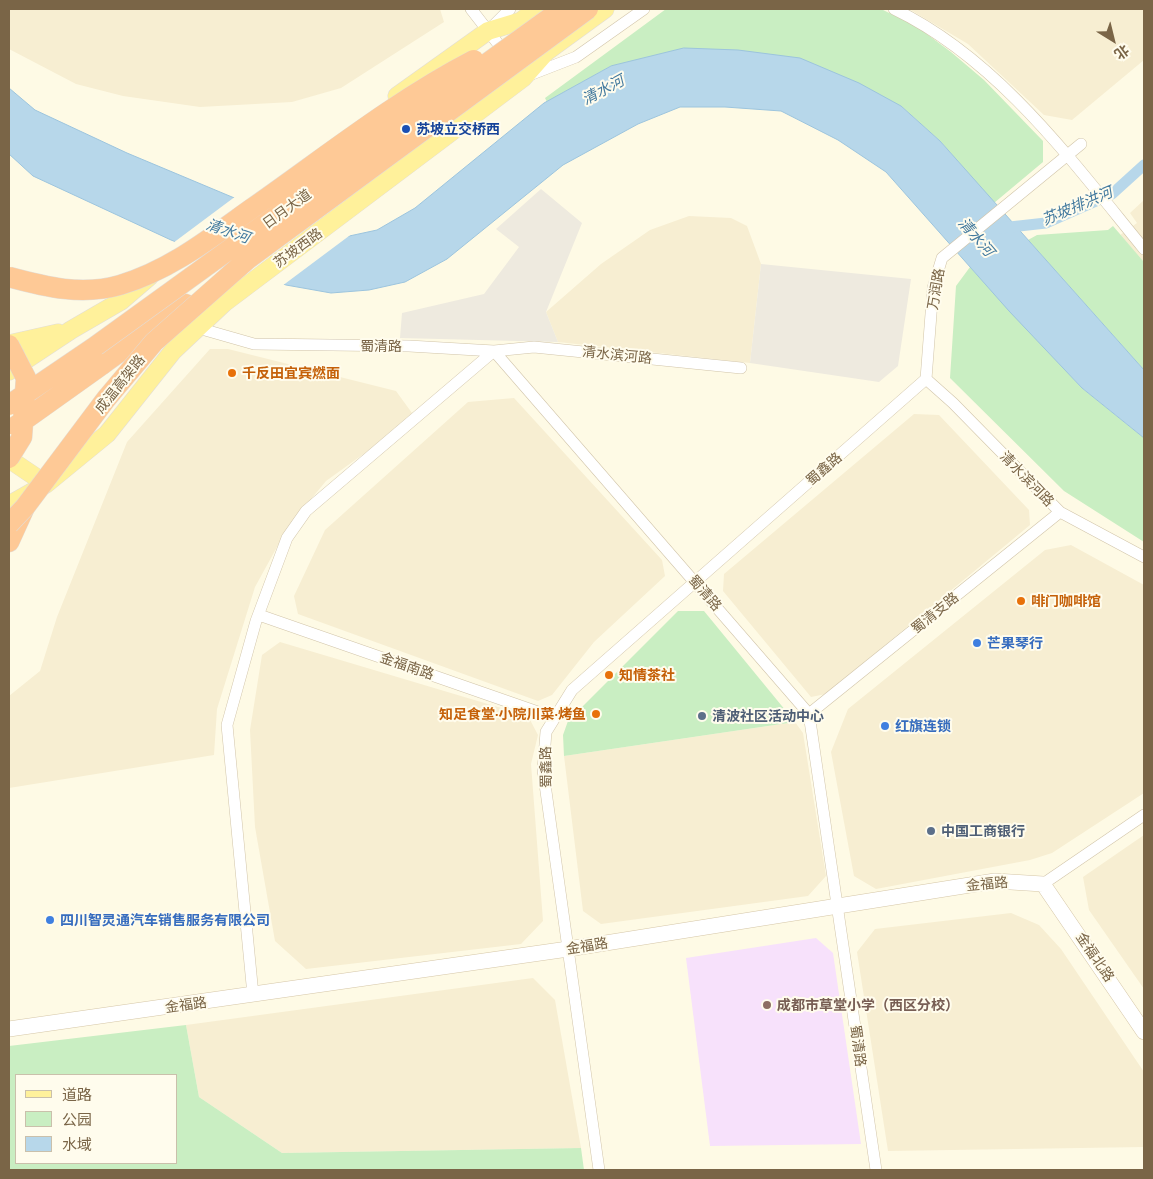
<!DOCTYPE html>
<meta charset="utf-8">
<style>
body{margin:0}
#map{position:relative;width:1153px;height:1179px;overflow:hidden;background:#fefae5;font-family:"Exo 2","Noto Sans SC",sans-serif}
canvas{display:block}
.frame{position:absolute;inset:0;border:10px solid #7a6547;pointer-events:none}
.legend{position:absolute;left:15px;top:1074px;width:162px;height:90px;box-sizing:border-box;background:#fffced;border:1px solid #cac0ab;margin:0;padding:6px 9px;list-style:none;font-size:15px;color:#7a6547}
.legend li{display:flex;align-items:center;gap:10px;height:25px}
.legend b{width:25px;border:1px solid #cac0ab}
.north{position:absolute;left:1088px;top:15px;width:50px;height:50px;-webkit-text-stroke:4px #fffced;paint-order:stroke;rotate:144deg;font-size:14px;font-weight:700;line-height:20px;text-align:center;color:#7a6547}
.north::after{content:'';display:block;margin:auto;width:18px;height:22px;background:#7a6547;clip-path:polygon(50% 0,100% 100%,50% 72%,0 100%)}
</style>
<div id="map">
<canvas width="1153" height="1179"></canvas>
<div class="frame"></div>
<ul class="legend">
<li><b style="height:6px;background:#fff19b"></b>道路</li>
<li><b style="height:14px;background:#c9eec2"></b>公园</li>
<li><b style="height:14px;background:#b7d7ea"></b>水域</li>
</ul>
<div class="north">北</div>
</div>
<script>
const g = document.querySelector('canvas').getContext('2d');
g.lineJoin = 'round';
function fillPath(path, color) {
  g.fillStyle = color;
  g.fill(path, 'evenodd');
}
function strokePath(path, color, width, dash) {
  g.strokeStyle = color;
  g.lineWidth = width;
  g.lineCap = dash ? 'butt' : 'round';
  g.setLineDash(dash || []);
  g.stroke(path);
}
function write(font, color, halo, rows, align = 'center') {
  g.font = font + ' "Exo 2","Noto Sans SC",sans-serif';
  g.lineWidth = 4;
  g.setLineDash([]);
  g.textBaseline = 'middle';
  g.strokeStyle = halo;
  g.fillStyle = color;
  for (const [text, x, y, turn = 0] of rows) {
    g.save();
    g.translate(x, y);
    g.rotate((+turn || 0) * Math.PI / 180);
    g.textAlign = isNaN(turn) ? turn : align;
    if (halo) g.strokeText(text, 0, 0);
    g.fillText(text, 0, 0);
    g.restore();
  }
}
fillPath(new Path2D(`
 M9,9H440L444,22L341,88L292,102L200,107L123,96L76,84L9,49Z
 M909,9H1144V60L1072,120L1044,115L968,44Z
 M1144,200V262L1120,235L1137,223L1130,213Z
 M689,216L731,218L747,226L761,264L750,363L558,342L546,312L601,264L650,230Z
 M210,349H228L396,391L412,413L369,450L326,481L288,527L255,587L217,709L214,755L9,788V696L40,671L57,617L127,442Z
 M514,398L662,560L665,576L594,642L552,695L538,701L298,614L294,596L325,530L468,402Z
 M914,414L939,415L1029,510L1030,525L826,694L811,697L723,591L724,574Z
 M1071,545L1144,585V793L1052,853L1030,860L876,889L854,876L831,752L848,709L1045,550Z
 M280,642L528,716L538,735L531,764L543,921L521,944L306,969L275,941L255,827L250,730L262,655Z
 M795,722L803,733L826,876L808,896L601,924L583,911L564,756Z
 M1144,835V989L1089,910L1083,877Z
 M1011,913L1039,925L1061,949L1144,1072V1147L888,1151L857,952L875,929Z
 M533,978L555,1000L581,1148L282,1153L199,1097L186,1025Z`), '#f7eed2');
fillPath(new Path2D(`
 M541,189L582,223L546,312L558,342L400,338L402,313L484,294L519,247L496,229Z
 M761,264L911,279L898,366L879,382L750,363Z`), '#eeeadf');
fillPath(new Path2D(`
 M816,938L833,953L861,1144L710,1146L686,958Z`), '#f7e1fb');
fillPath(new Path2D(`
 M666,9H881L916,26L951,52L984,80L1043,141V162L994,203L940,141L901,106L611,66L547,102L545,98Z
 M1113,226L1144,262V370L1028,240L1037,235L1108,230Z
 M970,267L1082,388L1144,438V542L1064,491L950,378L956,286Z
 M678,611H704L795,722L564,756L563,735L568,721Z
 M186,1025L199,1097L282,1153L581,1148L584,1170H9V1046ZM176,1075V1163H16V1075Z`), '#c9eec2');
const water = new Path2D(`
 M684,48L738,50L800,58L859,83L901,106L940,141L1144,370V438L1082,388L1009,311L886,172L838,140L781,111L725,107H680L638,124L563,165L447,259L405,282L369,290L331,293L286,285L171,240L33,176L9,154V88L35,110L127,153L232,197L340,238L377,230L415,208L544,103L611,66Z`);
fillPath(water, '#b7d7ea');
strokePath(water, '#9cc4dd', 1);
fillPath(new Path2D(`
 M236,196L341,236L353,233L282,286L173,243Z`), '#fefae5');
strokePath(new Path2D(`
 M1001,228L1046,223L1112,194L1144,165`), '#b7d7ea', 11);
const street = new Path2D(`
 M471,9L506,54
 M894,9C998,59 1072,161 1144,249
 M490,29L510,9
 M527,76L576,57L644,9
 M198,328L254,344L409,346L494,351L809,714L876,1170
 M926,379L933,288L942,258L1081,144
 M926,379L953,403L1060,512L1144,557
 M259,615L555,718
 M809,714L1060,512
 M1043,884L1144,815
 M253,995L227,725L256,621L287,538L306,511L494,351L534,347L741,368
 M599,1170L543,770L546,732L572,690L926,379`);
const secondary = new Path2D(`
 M9,1029L568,949L995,881L1043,884L1144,1032`);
const primary = new Path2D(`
 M397,96L488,31L521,21L537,9
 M9,344L58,333
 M9,371L71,330L121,301L150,276
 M9,459L46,484
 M9,505L46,484L107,434L173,351L224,303L523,78L546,52L605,9`);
const highway = new Path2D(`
 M103,364L186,304
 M9,542L24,509`);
strokePath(street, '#d1c4a9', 12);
strokePath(secondary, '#d5c6a7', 16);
strokePath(primary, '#e2ddd7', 19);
strokePath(highway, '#e2ddd7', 21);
strokePath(street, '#fff', 11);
strokePath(secondary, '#fff', 15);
strokePath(primary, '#fff19b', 18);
strokePath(highway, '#fec996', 20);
const highwayBridge = new Path2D(`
 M9,277C46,287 82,296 120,285C170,270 209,239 251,209C324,158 395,101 474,60
 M9,345L26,378L22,437L9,458
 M9,405L93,348L562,9
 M16,426L103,364
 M9,524L25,507L106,399L154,342L248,259L588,9`);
strokePath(highwayBridge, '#e2ddd7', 21, []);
strokePath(highwayBridge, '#fec996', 20);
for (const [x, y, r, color] of [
 [406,129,5,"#1a4fb4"],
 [232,373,5,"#e8710a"],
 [1021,601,5,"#e8710a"],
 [977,643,5,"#3f7fe0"],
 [609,675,5,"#e8710a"],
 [596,714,5,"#e8710a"],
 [702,716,5,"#5c6f8a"],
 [885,726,5,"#3f7fe0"],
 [931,831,5,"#5c6f8a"],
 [50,920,5,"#3f7fe0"],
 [767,1005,5,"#8d6e63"]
]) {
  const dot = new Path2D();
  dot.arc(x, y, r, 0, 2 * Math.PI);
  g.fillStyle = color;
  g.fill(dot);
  strokePath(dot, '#fffced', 2);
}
write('bold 14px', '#164399', '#fffced', [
 ["苏坡立交桥西",416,129]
], 'left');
write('14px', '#7a6547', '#fffced', [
 ["日月大道",287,209,-36],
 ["苏坡西路",298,248,-36],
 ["万润路",936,289,-80],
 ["蜀清路",381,346],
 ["清水滨河路",617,355,6],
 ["成温高架路",120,384,-51],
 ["蜀鑫路",824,469,-41],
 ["清水滨河路",1027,479,46],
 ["蜀清路",705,593,49],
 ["蜀清支路",935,613,-39],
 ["金福南路",407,666,19],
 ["蜀鑫路",546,767,-91],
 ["金福路",987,884,-5],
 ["金福路",587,946,-9],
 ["金福北路",1095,957,56],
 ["金福路",186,1005,-8],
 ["蜀清路",858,1046,82]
]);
write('bold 14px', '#c56008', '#fffced', [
 ["千反田宜宾燃面",242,373],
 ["啡门咖啡馆",1031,601],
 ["知情茶社",619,675],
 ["知足食堂·小院川菜·烤鱼",586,714,"right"]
], 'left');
write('bold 14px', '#366cbe', '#fffced', [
 ["芒果琴行",987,643],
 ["红旗连锁",895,726],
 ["四川智灵通汽车销售服务有限公司",60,920]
], 'left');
write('bold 14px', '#4e5e75', '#fffced', [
 ["清波社区活动中心",712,716],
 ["中国工商银行",941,831]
], 'left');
write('bold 14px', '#785e54', '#fffced', [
 ["成都市草堂小学（西区分校）",777,1005]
], 'left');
write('italic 15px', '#437a9f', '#fffced', [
 ["清水河",603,90,-28],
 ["苏坡排洪河",1077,206,-23],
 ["清水河",228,231,19],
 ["清水河",976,237,49]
]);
</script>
